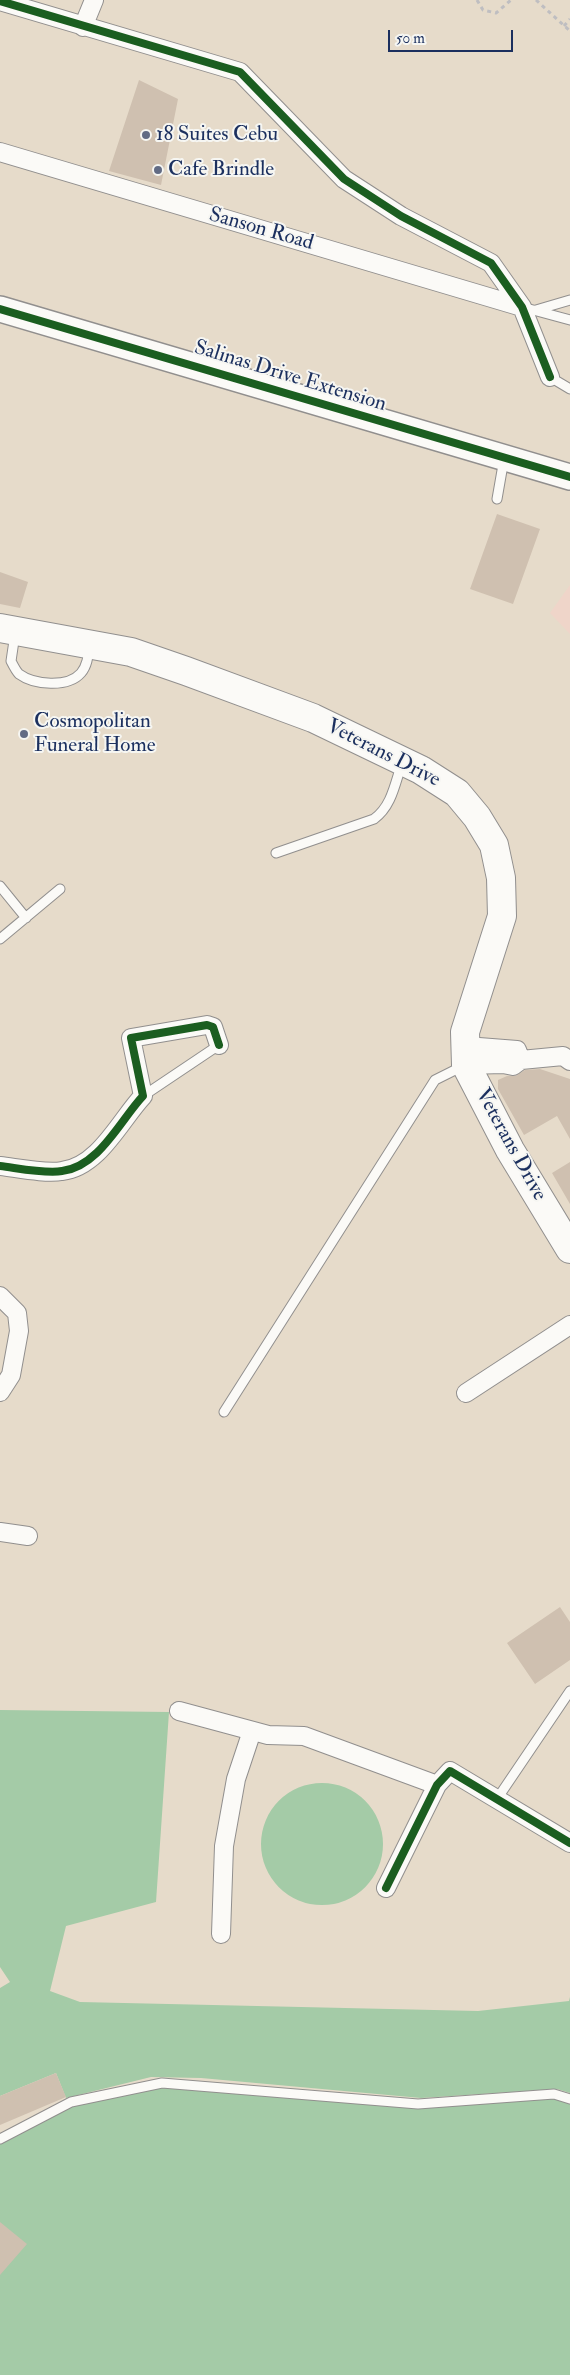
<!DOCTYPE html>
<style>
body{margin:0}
#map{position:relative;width:570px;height:2375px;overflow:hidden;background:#e6dbca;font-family:"IM FELL Double Pica",serif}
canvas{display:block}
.scale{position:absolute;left:388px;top:30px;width:125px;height:22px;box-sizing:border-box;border:2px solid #1b2f5e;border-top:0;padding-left:6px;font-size:15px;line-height:18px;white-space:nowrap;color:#1b2f5e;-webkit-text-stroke:4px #f6f6f2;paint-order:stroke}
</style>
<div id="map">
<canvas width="570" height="2375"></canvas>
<div class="scale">50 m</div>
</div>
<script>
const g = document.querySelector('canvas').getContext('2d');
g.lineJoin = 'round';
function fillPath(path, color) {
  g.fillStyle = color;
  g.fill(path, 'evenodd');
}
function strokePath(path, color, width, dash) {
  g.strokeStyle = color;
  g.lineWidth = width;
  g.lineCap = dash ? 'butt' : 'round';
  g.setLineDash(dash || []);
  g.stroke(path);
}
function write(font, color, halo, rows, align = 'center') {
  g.font = font + ' "IM FELL Double Pica",serif';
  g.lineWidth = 4;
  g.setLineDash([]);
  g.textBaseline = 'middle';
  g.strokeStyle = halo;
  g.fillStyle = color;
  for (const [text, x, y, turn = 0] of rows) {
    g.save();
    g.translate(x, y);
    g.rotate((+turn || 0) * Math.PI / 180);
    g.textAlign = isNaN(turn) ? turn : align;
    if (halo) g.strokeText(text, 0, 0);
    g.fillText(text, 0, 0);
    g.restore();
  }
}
fillPath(new Path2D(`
 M570,585V634L550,613Z`), '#efd5c9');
fillPath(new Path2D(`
 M0,1710L169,1712L156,1902L66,1926L50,1991L80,2002L478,2011L569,2001L570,1997V2093L557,2089L421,2098L201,2078L151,2077L66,2098L56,2073L0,2096V1988L10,1982L0,1967Z
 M261 1844a61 61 0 1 1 122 0a61 61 0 1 1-122 0Z
 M162,2083L423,2108L553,2098L570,2103V2375H0V2139L71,2102Z`), '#a4cba7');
fillPath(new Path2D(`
 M139,80L178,99L161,185L109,171Z
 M497,514L540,529L513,604L470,589Z
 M0,572L28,582L20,608L0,604Z
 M540,1069L570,1079V1139L557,1116L524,1135L498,1089V1080L507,1076H516L525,1070Z
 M570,1162V1204L552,1173Z
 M560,1607L570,1622V1660L535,1684L507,1643Z
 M56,2073L66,2097L0,2125V2096Z
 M0,2222L27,2244L0,2275Z`), '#cfc0b0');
const lane = new Path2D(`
 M522,307L570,320
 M536,310L570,300
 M550,377L570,389
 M497,499L504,459
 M15,634L11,661C13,665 16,671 19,674C34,685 68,688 81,673C87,666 88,657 89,648
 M276,853L374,819C392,806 395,783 402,763
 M0,886L26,918
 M0,939L60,889
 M143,1096L219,1045
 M224,1412L435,1080L463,1066
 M497,1799L570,1691
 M0,2139L71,2102L162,2083L418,2104L554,2094L570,2099`);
const street = new Path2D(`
 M0,1L240,72L344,179L401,216L491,263L522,307L550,377
 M83,27L94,0
 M0,152L522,307
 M466,1046L517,1050L521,1060
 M466,1065L503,1064L513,1066L521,1060L563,1056L570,1061
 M0,1166C17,1168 46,1174 62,1171C99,1167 121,1119 143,1096L131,1038L207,1025L213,1027L219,1045
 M0,1296L17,1313L19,1331L11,1375L0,1392
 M466,1393L570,1325
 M0,1532L28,1536
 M179,1711L268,1735L304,1736L437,1785
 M386,1888L437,1785L450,1771L570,1843
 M221,1934L224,1846L236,1779L252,1731`);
const secondary = new Path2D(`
 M0,309L570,477`);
const primary = new Path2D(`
 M0,628L131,652L186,671L313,718L421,770L457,793L477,817L494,845L501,878L502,916L465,1032L466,1065L510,1150L570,1249`);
strokePath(lane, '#918f8e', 11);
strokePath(street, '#918f8e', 20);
strokePath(secondary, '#918f8e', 28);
strokePath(primary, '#918f8e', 30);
strokePath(new Path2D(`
 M477,0L483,10L496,13L511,0
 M536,0L570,31
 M564,26L570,19`), '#bfbec1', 3, [4, 4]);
strokePath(lane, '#fbfaf7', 9);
strokePath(street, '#fbfaf7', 18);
strokePath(secondary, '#fbfaf7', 25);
strokePath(primary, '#fbfaf7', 28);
strokePath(new Path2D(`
 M0,1L240,72L344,179L401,216L491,263L522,307L550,377
 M0,309L570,477
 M0,1166C17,1168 46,1174 62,1171C99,1167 121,1119 143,1096L131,1038L207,1025L213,1027L219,1045
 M386,1888L437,1785L450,1771L570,1843`), '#1b5e20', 8);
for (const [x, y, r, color] of [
 [146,135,5,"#626b84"],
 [158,170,5,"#626b84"],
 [24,734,5,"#626b84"]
]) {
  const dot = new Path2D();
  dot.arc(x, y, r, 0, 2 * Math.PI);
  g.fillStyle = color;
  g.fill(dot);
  strokePath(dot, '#f6f6f2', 2);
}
write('21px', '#1b2f5e', '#f6f6f2', [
 ["18 Suites Cebu",156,135],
 ["Cafe Brindle",168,170],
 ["Cosmopolitan",34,722],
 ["Funeral Home",34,746]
], 'left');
write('21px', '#1b2f5e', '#f6f6f2', [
 ["Sanson Road",261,230,16],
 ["Salinas Drive Extension",290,377,17],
 ["Veterans Drive",383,754,27],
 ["Veterans Drive",510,1145,61]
]);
</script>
